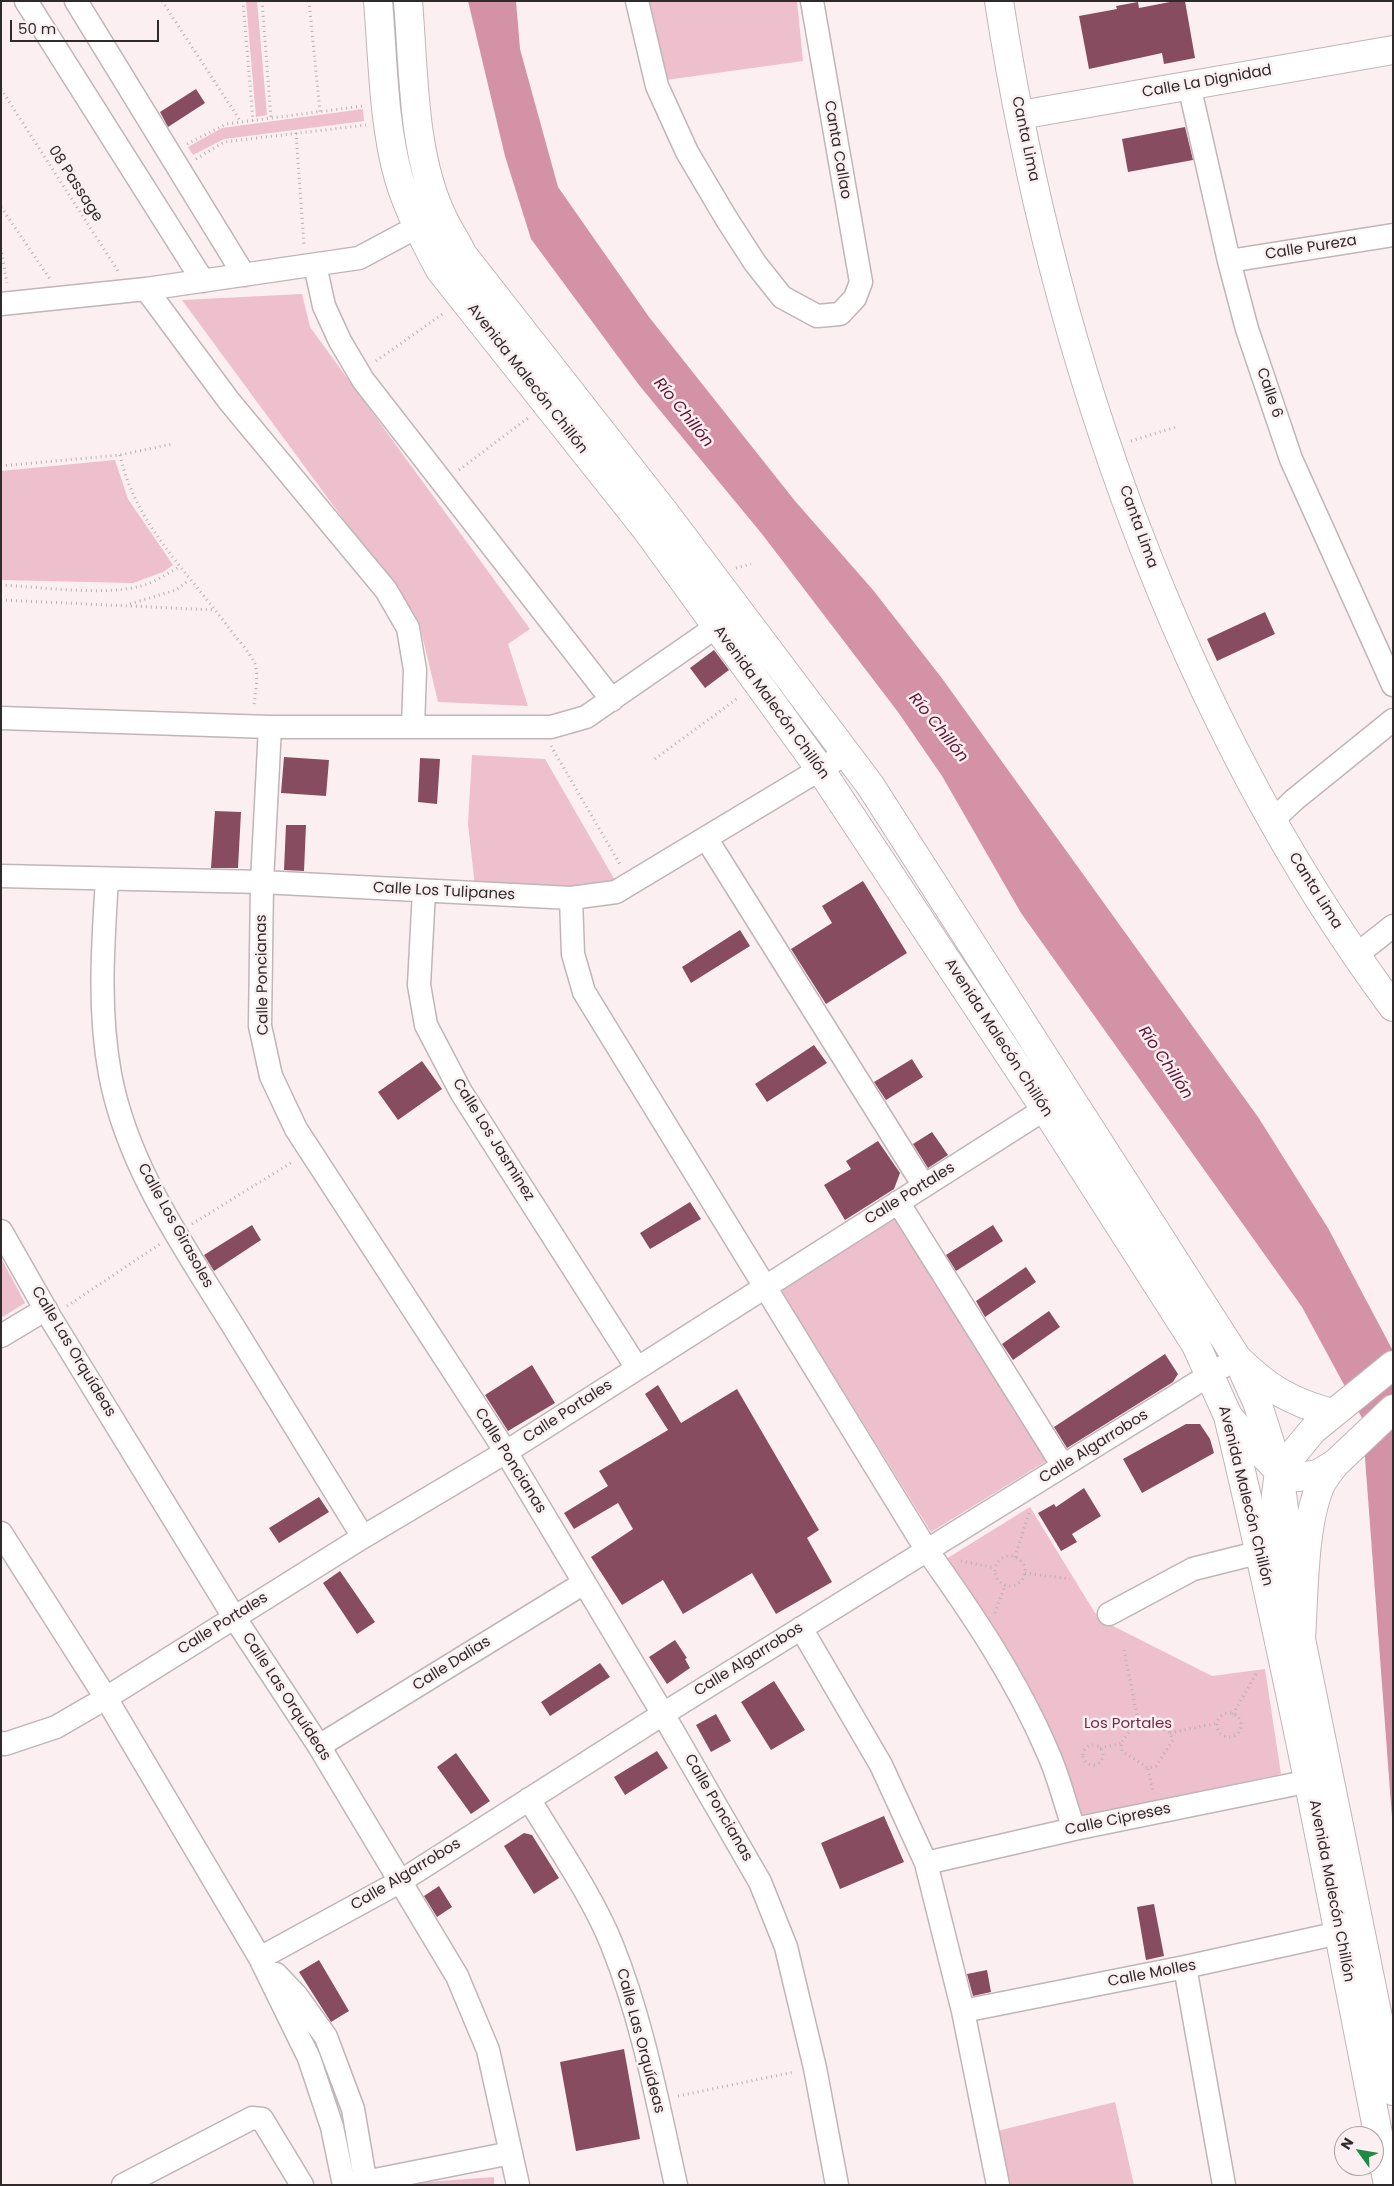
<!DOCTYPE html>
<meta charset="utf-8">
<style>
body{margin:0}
#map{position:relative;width:1394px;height:2186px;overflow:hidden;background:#fbeff2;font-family:Poppins,sans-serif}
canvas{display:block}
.frame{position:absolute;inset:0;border:2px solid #2f2b2c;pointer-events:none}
.north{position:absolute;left:1334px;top:2126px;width:50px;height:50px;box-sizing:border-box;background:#fbeff2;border:1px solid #a9a1a3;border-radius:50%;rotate:302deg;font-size:14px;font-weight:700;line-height:20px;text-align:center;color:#2f2b2c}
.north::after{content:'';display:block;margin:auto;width:18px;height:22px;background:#1d8b43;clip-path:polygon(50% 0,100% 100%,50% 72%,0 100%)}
.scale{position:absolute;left:10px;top:20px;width:149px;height:22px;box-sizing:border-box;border:2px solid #2f2b2c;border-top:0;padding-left:6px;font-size:15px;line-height:18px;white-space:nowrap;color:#2f2b2c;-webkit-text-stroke:4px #fbeff2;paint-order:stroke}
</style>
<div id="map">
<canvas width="1394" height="2186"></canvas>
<div class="frame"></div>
<div class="north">N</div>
<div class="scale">50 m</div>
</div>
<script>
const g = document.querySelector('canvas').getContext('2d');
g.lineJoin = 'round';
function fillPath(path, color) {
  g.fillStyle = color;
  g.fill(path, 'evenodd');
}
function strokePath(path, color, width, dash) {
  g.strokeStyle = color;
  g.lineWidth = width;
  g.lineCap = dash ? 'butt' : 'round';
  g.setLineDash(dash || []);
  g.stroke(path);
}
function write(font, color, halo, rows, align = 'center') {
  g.font = font + ' Poppins,sans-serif';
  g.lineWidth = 5;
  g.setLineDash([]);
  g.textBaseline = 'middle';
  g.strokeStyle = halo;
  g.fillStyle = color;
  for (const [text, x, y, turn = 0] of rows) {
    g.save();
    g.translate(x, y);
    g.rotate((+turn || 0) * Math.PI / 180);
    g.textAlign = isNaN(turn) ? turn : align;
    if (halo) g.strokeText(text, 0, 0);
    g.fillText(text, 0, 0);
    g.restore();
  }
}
fillPath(new Path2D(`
 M246,1H257L267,115L256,117Z
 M647,1H797L803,61L666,80Z
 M363,109L364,121L224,139L193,155L188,147L222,128Z
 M302,294L310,327L530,629L508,644L528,706L438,702L419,622L182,300Z
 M115,460L128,499L173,565L163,572L133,583L1,580V471Z
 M472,755L545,759L616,882L565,892L475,886L468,824Z
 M898,1208L1053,1457L931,1532L778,1286Z
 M1,1258L25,1303L1,1318Z
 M1030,1507L1095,1613L1109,1624L1212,1676L1265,1669L1281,1774L1079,1817L946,1559Z
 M1115,2102L1134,2185H1010L997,2131Z
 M494,2177V2185L400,2184Z`), '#eebfcc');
fillPath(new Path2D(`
 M468,1H516L520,49L558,187L649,317L795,501L873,590L941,677L1258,1117L1328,1228L1393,1351V1831L1362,1418L1302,1307L1021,913L942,776L898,712L762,534L639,385L531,239L505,156Z`), '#d492a6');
fillPath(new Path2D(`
 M1175,1H1185L1195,58L1164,64L1162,53L1089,69L1079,16L1117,9L1116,6L1138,2L1139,8Z
 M196,89L205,103L168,127L160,112Z
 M1185,127L1193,160L1128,172L1122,139Z
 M1265,612L1275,634L1217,661L1207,639Z
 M714,650L729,670L705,688L690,668Z
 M284,757L329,760L326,796L281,793Z
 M420,758L440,759L437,804L418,802Z
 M215,811L241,812L238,868H211Z
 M286,825H306L304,871L284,870Z
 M863,881L907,953L826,1004L791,949L832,923L822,906Z
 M740,930L750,946L691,983L682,967Z
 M814,1045L827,1063L767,1102L755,1084Z
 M912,1059L923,1077L886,1100L874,1082Z
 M422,1061L442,1089L398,1120L378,1092Z
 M932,1132L948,1155L928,1168L913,1144Z
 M878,1141L900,1173L894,1189L845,1220L824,1185L851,1169L846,1161Z
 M690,1202L701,1219L650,1249L640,1233Z
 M252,1225L261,1240L214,1271L204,1255Z
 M993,1225L1003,1241L956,1271L946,1255Z
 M1026,1267L1036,1282L985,1317L976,1301Z
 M1049,1311L1060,1327L1013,1360L1002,1344Z
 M1165,1354L1178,1374L1173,1382L1067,1448L1054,1427Z
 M532,1365L555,1403L508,1431L485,1395Z
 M658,1385L681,1423L737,1389L819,1530L807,1538L832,1582L776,1614L752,1573L683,1614L663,1580L622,1605L591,1557L633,1529L618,1503L574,1529L564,1513L608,1486L599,1471L668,1430L645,1394Z
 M1186,1424H1200L1210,1439L1214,1453L1142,1493L1123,1459Z
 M1084,1488L1101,1516L1072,1534L1077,1542L1061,1551L1038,1513L1054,1504L1056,1507Z
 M319,1497L329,1512L279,1543L269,1528Z
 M340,1571L375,1622L357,1634L323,1583Z
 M675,1640L687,1658L685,1659L690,1668L667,1684L649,1657Z
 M600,1663L610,1677L550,1716L541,1702Z
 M774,1681L805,1730L771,1750L741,1702Z
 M716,1714L731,1741L711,1752L696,1725Z
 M657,1751L668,1768L625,1795L614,1777Z
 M456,1753L490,1801L471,1814L437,1767Z
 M884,1816L904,1862L840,1889L821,1843Z
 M524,1833L532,1835L559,1878L534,1894L504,1846Z
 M439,1886L452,1907L437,1917L424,1896Z
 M1154,1904L1164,1956L1146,1960L1137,1907Z
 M319,1960L349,2011L331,2022L299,1972Z
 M987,1970L991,1992L973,1996L967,1974Z
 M624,2049L640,2139L576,2151L560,2062Z`), '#874c5f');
const minor = new Path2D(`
 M26,1L203,281
 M76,1L244,275
 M637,1L657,86L687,152L726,218L755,263L782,297L817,316L840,314L855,298L861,282L812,1
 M1189,85L1229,261L1247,329L1291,459L1393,685
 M1229,261L1393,235
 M315,265L324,306L340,341L363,380L612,700
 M146,289L229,401L386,590L408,628L415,670L413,727
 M1,304L146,289L359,258L417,227
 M1,718L270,727H551L586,717L716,627
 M270,727L262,882L260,1026L271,1076L296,1129L506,1452L663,1714L760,1882L786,1947L815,2068L837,2185
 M1273,820L1294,800L1393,720
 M706,838L924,1186
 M1,876L262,882L571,898L616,892L847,753
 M107,879C103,944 98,1009 110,1074C127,1165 182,1244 230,1321C274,1393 319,1465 363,1537
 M424,891L419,985L426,1025L461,1092L637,1368
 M571,898L573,954L584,992L926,1549C972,1613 1017,1680 1048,1753C1059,1777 1065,1804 1074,1829
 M1355,956L1393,926
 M898,1202L1063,1466
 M1,1231L50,1317L234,1617L319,1746L457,1976L488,2050L518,2185
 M1,1336L46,1309
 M1,1533L106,1698L260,1958L309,2058L332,2127L344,2185
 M1109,1614L1193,1569L1261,1552
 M801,1628L881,1765L926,1863L963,2011L998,2185
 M1,1743L5,1744L56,1727L106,1698L363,1537L506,1452L1045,1109
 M319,1746L584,1583
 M529,1799C556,1844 593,1897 612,1945C643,2022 658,2105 676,2185
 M926,1863L1074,1829L1310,1781
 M260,1958L401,1881L663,1714L1237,1358
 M1185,1967L1224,2185
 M276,1974L296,1995L326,2037L353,2109L366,2185
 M963,2011L1185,1967L1339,1933
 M365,2182L511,2153
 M123,2185L252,2118L262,2119L302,2185`);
const tertiary = new Path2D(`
 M999,1C1053,352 1180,720 1393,1007
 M1020,115L1393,50
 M1237,1358L1257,1402L1279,1471L1301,1639L1393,2091
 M1228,1416C1289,1671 1338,1928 1388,2185`);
const secondary = new Path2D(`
 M378,1C383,60 383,123 399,179C409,212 424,240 440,270L646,529L820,769L1045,1109L1196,1345L1228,1416L1244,1435L1279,1471L1299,1477L1318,1474L1336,1463L1393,1409
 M408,1C414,70 412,155 443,218C449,231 457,242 463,255L665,513L870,785L1237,1358C1267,1388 1291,1402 1332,1413
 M1268,1586L1270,1542L1279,1471L1313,1430L1393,1365
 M1301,1639C1304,1595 1303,1521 1322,1482C1326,1476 1331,1469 1336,1463`);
strokePath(minor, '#c0b5b8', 25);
strokePath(tertiary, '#c0b5b8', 30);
strokePath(secondary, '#c0b5b8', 30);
strokePath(new Path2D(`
 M162,1L241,122
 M243,1L253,121
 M262,1L271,118
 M309,1L320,112
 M1,89L118,271
 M296,133L304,245
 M187,144L226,124L363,106
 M196,159L224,142L366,125
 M1,207L50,279
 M1,248L7,283
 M376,361L444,313
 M1131,441L1176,427
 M120,455C135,524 188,572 228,627C236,638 250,652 255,664C259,677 255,693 254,706
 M1,466L120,455L172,444
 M459,470L528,418
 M736,568L751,564
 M1,585C41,587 105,596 141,586C155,582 167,574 179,567
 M1,600L215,610
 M130,604L176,590L189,580
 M551,746L621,866
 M655,759L739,697
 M192,1224L294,1161
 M67,1306L160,1244
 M995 1571a15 15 0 1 1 30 0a15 15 0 1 1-30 0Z
 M1015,1557L1029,1513
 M961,1561L995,1568
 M1025,1573L1070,1579
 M995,1613L1005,1586
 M1124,1650L1138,1720
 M1217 1725a12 12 0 1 1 24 0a12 12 0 1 1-24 0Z
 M1233,1714L1256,1674
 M1147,1719L1170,1733L1173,1740L1156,1766L1148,1768L1122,1751L1121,1743L1138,1720Z
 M1170,1733L1217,1723
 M1083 1755a10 10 0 1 1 20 0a10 10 0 1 1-20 0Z
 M1100,1748L1121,1743
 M1148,1769L1153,1792
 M678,2096L794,2072`), '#b9b0b2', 3, [1, 4]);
strokePath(minor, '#fff', 22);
strokePath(tertiary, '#fff', 28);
strokePath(secondary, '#fff', 28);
write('15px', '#2f2b2c', '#fbeff2', [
 ["Calle La Dignidad",1207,82,-10],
 ["Canta Lima",1025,139,78],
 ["Canta Callao",837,150,80],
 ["08 Passage",75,184,57],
 ["Calle Pureza",1311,248,-9],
 ["Avenida Malecón Chillón",527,379,52],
 ["Calle 6",1269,393,71],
 ["Canta Lima",1138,527,70],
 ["Avenida Malecón Chillón",771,703,54],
 ["Canta Lima",1315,891,58],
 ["Calle Los Tulipanes",444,892,3],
 ["Calle Poncianas",263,975,-91],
 ["Avenida Malecón Chillón",998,1038,57],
 ["Calle Los Jasminez",493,1140,58],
 ["Calle Portales",910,1194,-32],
 ["Calle Los Girasoles",175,1226,61],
 ["Calle Las Orquídeas",73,1352,59],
 ["Calle Portales",568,1412,-33],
 ["Calle Algarrobos",1094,1447,-32],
 ["Calle Poncianas",510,1461,58],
 ["Avenida Malecón Chillón",1245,1496,76],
 ["Calle Portales",223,1624,-32],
 ["Calle Algarrobos",749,1660,-32],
 ["Calle Dalias",452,1664,-32],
 ["Calle Las Orquídeas",286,1697,57],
 ["Calle Poncianas",718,1808,60],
 ["Calle Cipreses",1118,1820,-12],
 ["Calle Algarrobos",406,1875,-31],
 ["Avenida Malecón Chillón",1331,1891,79],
 ["Calle Molles",1152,1974,-11],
 ["Calle Las Orquídeas",640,2041,75]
]);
write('15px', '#752745', '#fbeff2', [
 ["Los Portales",1128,1724]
]);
write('italic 16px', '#621435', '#fbeff2', [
 ["Río Chillón",683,413,51],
 ["Río Chillón",938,728,51],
 ["Río Chillón",1165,1063,56]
]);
</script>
